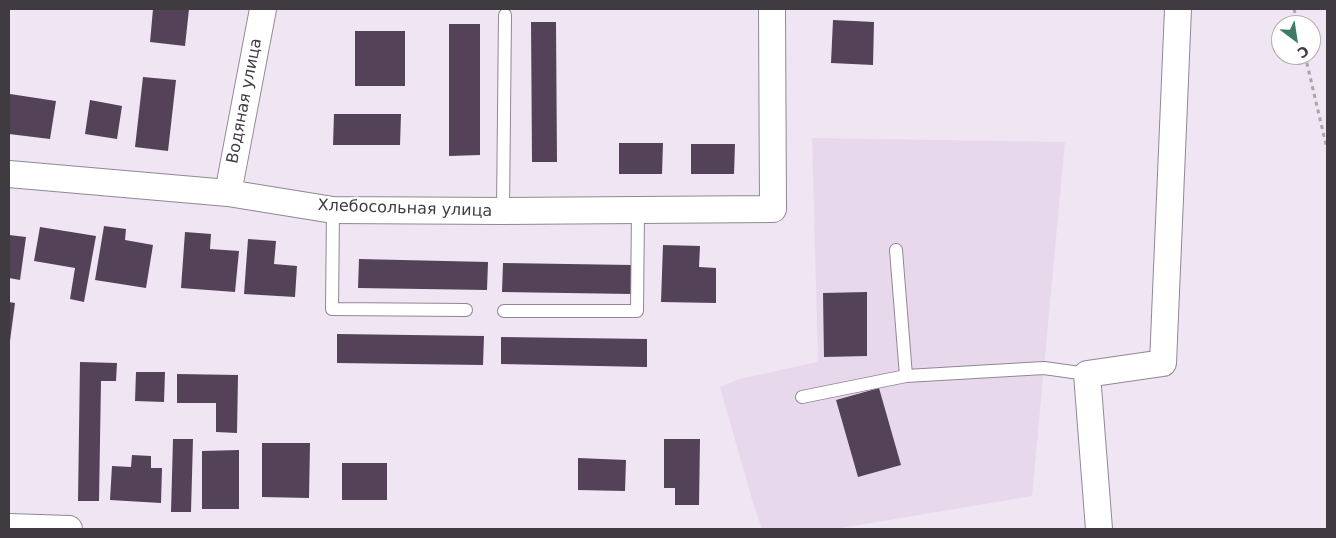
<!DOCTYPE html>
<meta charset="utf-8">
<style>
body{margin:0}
#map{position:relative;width:1336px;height:538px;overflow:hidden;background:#f0e5f3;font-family:"DejaVu Sans",sans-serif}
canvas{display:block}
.frame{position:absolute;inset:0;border:10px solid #3f3b40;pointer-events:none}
.north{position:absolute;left:1271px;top:15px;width:50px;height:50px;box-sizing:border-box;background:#fff;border:1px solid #b2b1b3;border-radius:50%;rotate:149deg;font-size:14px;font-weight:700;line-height:20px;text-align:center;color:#3f3b40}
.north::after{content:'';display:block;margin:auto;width:18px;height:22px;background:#3e7b67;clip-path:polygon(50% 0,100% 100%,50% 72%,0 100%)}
</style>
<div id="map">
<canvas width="1336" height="538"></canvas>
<div class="frame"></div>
<div class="north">С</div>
</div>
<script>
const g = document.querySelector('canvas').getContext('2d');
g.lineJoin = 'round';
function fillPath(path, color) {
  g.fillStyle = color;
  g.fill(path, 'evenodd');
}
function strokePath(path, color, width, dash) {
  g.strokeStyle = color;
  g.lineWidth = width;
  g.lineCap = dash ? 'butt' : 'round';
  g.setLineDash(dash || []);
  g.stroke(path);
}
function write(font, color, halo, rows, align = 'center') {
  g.font = font + ' "DejaVu Sans",sans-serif';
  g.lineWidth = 5;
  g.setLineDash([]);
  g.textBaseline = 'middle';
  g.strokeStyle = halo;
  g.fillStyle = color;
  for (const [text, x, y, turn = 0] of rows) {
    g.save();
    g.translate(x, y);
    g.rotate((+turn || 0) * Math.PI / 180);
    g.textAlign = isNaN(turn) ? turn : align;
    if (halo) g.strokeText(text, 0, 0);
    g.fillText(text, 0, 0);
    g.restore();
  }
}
fillPath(new Path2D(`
 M812,138L1065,142L1032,496L835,529H762L753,503L720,387L739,379L818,362Z`), '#e8d8ec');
fillPath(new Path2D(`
 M153,9H189L185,46L150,42Z
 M833,20L874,22L873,65L831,63Z
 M531,22H556L557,162H532Z
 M449,24H480V155L449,156Z
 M355,31H405V86H355Z
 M143,77L176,80L168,151L135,147Z
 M10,94L56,101L50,139L9,134Z
 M90,100L122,106L117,139L85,134Z
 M334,114H401L400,145H333Z
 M619,143H663L662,174H619Z
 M691,144H735L734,174H691Z
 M104,226L126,229L125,240L153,245L146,288L95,280Z
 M40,227L96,236L84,302L70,299L75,268L34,261Z
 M185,232L211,234L210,249L239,251L235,292L181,288Z
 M9,235L26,237L20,280L9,278Z
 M248,239L276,241L274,264L297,266L295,297L244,294Z
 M663,245L700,246L699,267L716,268V303L661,302Z
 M359,259L488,262L487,290L358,288Z
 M503,263L632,265V294L502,292Z
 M867,292V356L824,357L823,293Z
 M9,302L15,303L10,341H9Z
 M337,334L484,336L483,365L337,363Z
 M501,337L647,339V367L501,364Z
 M80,362L117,363L116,381H101L99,501H78Z
 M136,372H165L164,402L135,401Z
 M177,374L238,375L237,433L216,432V403H177Z
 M879,388L901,465L858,477L836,400Z
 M173,439H193L191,512H171Z
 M664,439H700L699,505H675V488H664Z
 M262,443H310L309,498L262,497Z
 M239,450V509H202V451Z
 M132,455L151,456V468H162L161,503L110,500L112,466L131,467Z
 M578,458L626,460L625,491L578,490Z
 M342,463H387V500H342Z`), '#544258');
const service = new Path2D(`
 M333,210L332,309L466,310
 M503,211L505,15
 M896,250L906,376
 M504,311H637L638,211
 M802,397L906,376L1044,368L1087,374`);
const minor = new Path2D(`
 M9,174L228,193L333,210L503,211L773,209L772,9
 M228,193L263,9
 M9,527L69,529
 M1099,529L1087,374L1163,363L1178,9`);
strokePath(service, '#918794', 14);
strokePath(minor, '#918794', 28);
strokePath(new Path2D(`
 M1294,9L1298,25
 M1305,55L1327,149`), '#aca4af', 3, [4, 4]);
strokePath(service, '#fff', 12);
strokePath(minor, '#fff', 26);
write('16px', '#3f3b40', '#fff', [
 ["Водяная улица",245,101,-79],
 ["Хлебосольная улица",405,209,2]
]);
</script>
